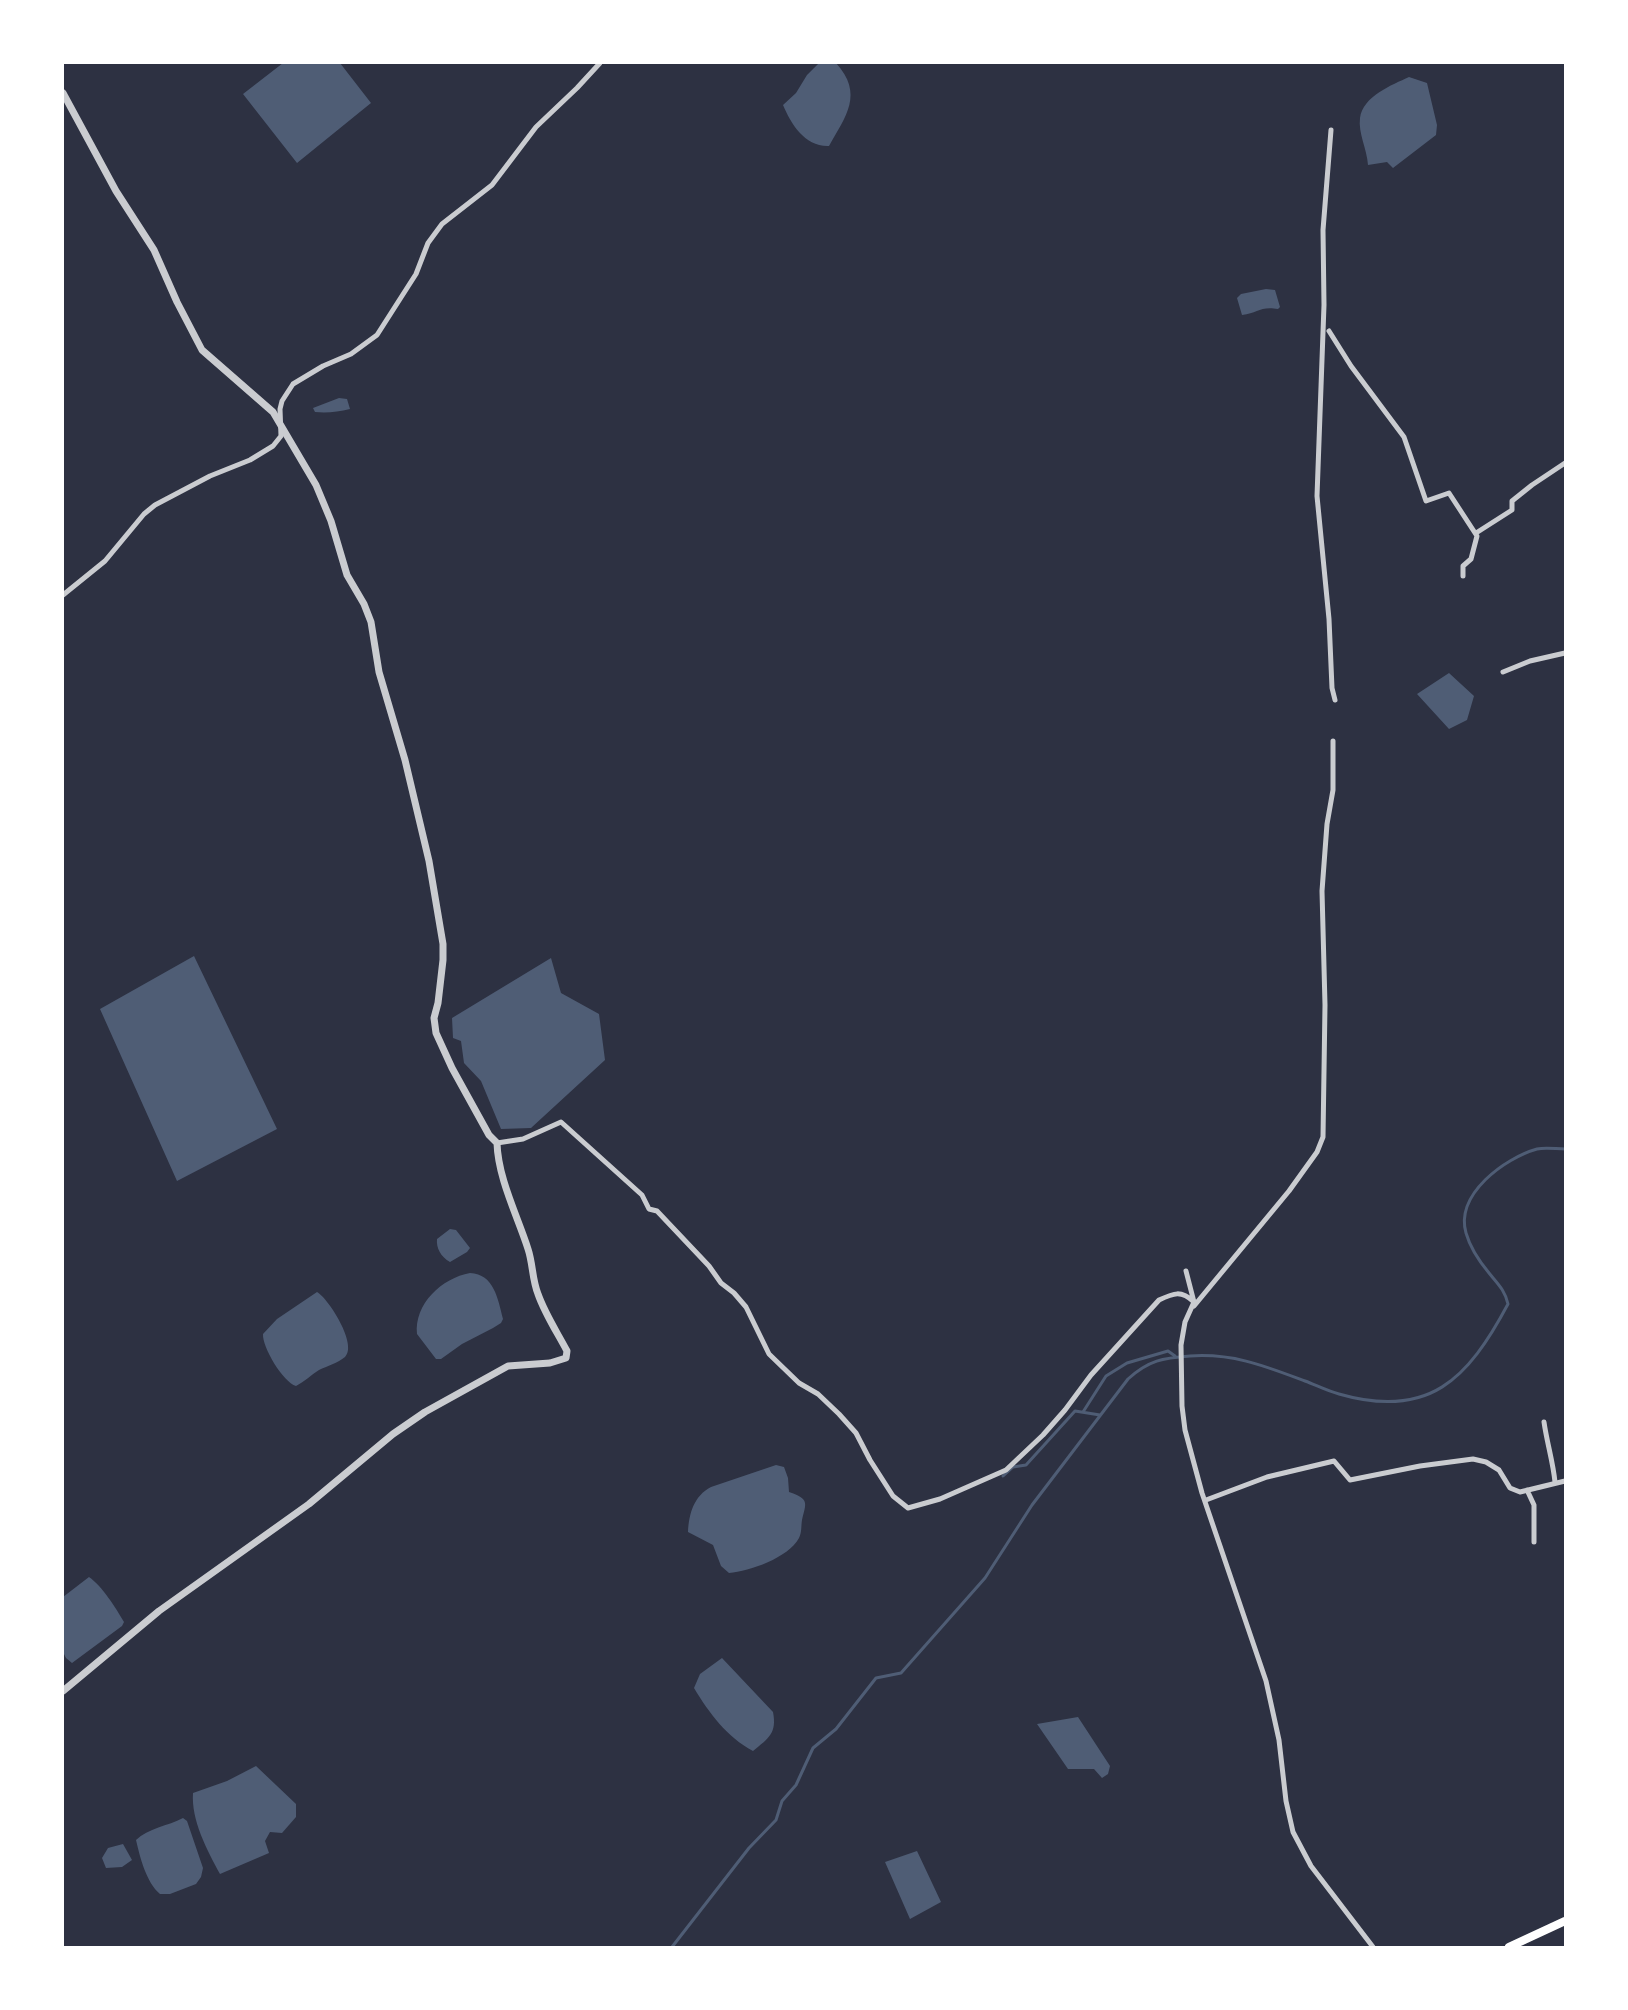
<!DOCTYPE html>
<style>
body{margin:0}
#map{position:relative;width:1628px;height:2010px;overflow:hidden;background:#2d3142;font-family:Mulish,sans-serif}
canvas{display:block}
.frame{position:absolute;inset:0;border:64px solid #fff;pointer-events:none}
</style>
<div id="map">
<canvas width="1628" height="2010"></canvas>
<div class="frame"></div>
</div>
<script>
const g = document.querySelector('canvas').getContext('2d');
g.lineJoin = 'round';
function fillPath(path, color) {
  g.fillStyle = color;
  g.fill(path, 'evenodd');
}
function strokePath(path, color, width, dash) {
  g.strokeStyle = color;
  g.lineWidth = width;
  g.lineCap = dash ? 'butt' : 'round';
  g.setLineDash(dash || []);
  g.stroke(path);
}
fillPath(new Path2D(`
 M283,63H340L371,103L297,163L243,94Z
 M819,63H836C864,94 846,116 829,146C805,147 791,124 783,105L796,93L807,75Z
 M1409,77L1427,83L1437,125L1436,135L1393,168L1387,162L1368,165C1367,149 1358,133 1360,118C1363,96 1392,85 1409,77Z
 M1266,289L1275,290L1280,307L1278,309C1260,306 1258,313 1242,315L1237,298L1241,294Z
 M339,398L347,399L350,409C338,412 327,413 315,412L313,408Z
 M1449,673L1474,696L1467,720L1449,729L1417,694Z
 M194,956L277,1129L177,1181L100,1009Z
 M551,958L561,993L599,1014L605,1060L531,1128L501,1129L481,1081L464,1063L461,1041L453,1038L452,1018Z
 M450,1229L456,1230L470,1248L467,1252L450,1262C441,1257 436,1248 437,1239Z
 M470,1273C494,1274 498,1299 503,1319L501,1323L493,1328L462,1344L441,1359H436L417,1334C414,1304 442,1278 470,1273Z
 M317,1292C329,1299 358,1345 345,1357C338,1363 327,1366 319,1370C311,1375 304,1382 296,1386C283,1382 262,1347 263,1334L277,1319Z
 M776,1465L784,1467L788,1478L789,1492C810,1499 806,1503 802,1520C801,1526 802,1532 799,1538C788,1558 750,1571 729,1573L721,1566L713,1545L688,1532C689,1513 694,1496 711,1487Z
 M89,1577C102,1586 116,1608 124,1622L122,1626L72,1663L66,1658L63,1652V1597Z
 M722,1658L773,1712C777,1733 769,1738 753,1751C727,1737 709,1713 694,1688L700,1674Z
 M1078,1717L1110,1766L1108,1774L1102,1778L1094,1769H1068L1037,1724Z
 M256,1766L296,1804V1817L282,1833L270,1832L265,1841L269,1853L220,1874C207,1850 191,1820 193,1793L227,1781Z
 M183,1818L187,1821L203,1868L201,1877L196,1884L170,1894H160C146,1882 140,1857 136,1840C148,1828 168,1826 183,1818Z
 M123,1844L132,1860L122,1867L106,1868L102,1858L108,1848Z
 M917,1851L941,1902L910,1919L885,1862Z`), '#4f5d75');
strokePath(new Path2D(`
 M1083,1412L1106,1376L1127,1363L1168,1351L1175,1356
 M1003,1476L1013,1467L1026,1465L1075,1411L1100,1415
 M672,1947L749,1848L776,1820L782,1801L796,1785L813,1748L836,1729L876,1678L901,1673L985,1578L1032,1505L1128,1379C1149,1360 1163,1358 1190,1356C1233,1353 1265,1366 1305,1381C1316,1385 1327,1391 1339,1394C1429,1420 1468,1379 1508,1304C1505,1290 1497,1283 1489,1273C1479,1261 1470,1247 1466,1233C1455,1194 1505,1158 1537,1149C1546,1147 1556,1149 1565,1149`), '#4f5d75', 3);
strokePath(new Path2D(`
 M1331,130L1323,230L1324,305L1317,496L1329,619L1332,688L1335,700
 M1329,331L1351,366L1404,437L1426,501L1449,493L1477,536L1471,559L1463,566V576
 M1476,533L1512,510V501L1532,485L1565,463
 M63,595L105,561L144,514L155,505L210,476L250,460L273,446L281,436L280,409L282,401L293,384L323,366L351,354L377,335L416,274L428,243L442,224L492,185L536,127L577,88L600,63
 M1503,672L1530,661L1565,653
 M497,1143L523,1139L561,1122L642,1195L649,1209L657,1211L709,1266L721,1283L734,1293L746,1307L769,1354L799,1383L818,1394L839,1414L856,1433L870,1460L893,1496L908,1508L940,1499L1006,1470L1043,1435L1065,1410L1091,1375L1159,1300C1174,1293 1181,1290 1194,1302
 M1186,1271L1194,1302L1185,1322L1181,1345L1182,1406L1185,1430L1202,1493L1266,1681L1279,1740L1286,1801L1293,1832L1311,1866L1373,1947
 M1194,1306L1289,1191L1317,1152L1323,1137L1325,1005L1322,891L1327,824L1333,790V741
 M1544,1422C1547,1443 1553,1462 1555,1482
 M1527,1490L1534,1505V1542
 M1206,1500L1267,1477L1334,1461L1350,1480L1420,1466L1473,1459L1486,1462L1499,1470L1510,1488L1520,1492L1565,1481`), '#caccd0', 5);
strokePath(new Path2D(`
 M63,93L116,191L154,250L177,302L202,350L273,412L316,485L331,521L347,575L364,604L371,622L379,672L405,760L429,861L443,944V960L438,1003L434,1018L436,1033L452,1068L489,1135L497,1143C498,1178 517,1215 528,1249C533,1264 532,1279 538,1294C545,1314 557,1332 567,1351L566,1358L550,1363L508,1366L425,1412L393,1434L309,1504L159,1611L63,1691`), '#caccd0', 7);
strokePath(new Path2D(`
 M1509,1947L1565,1921`), '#fff', 8);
</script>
